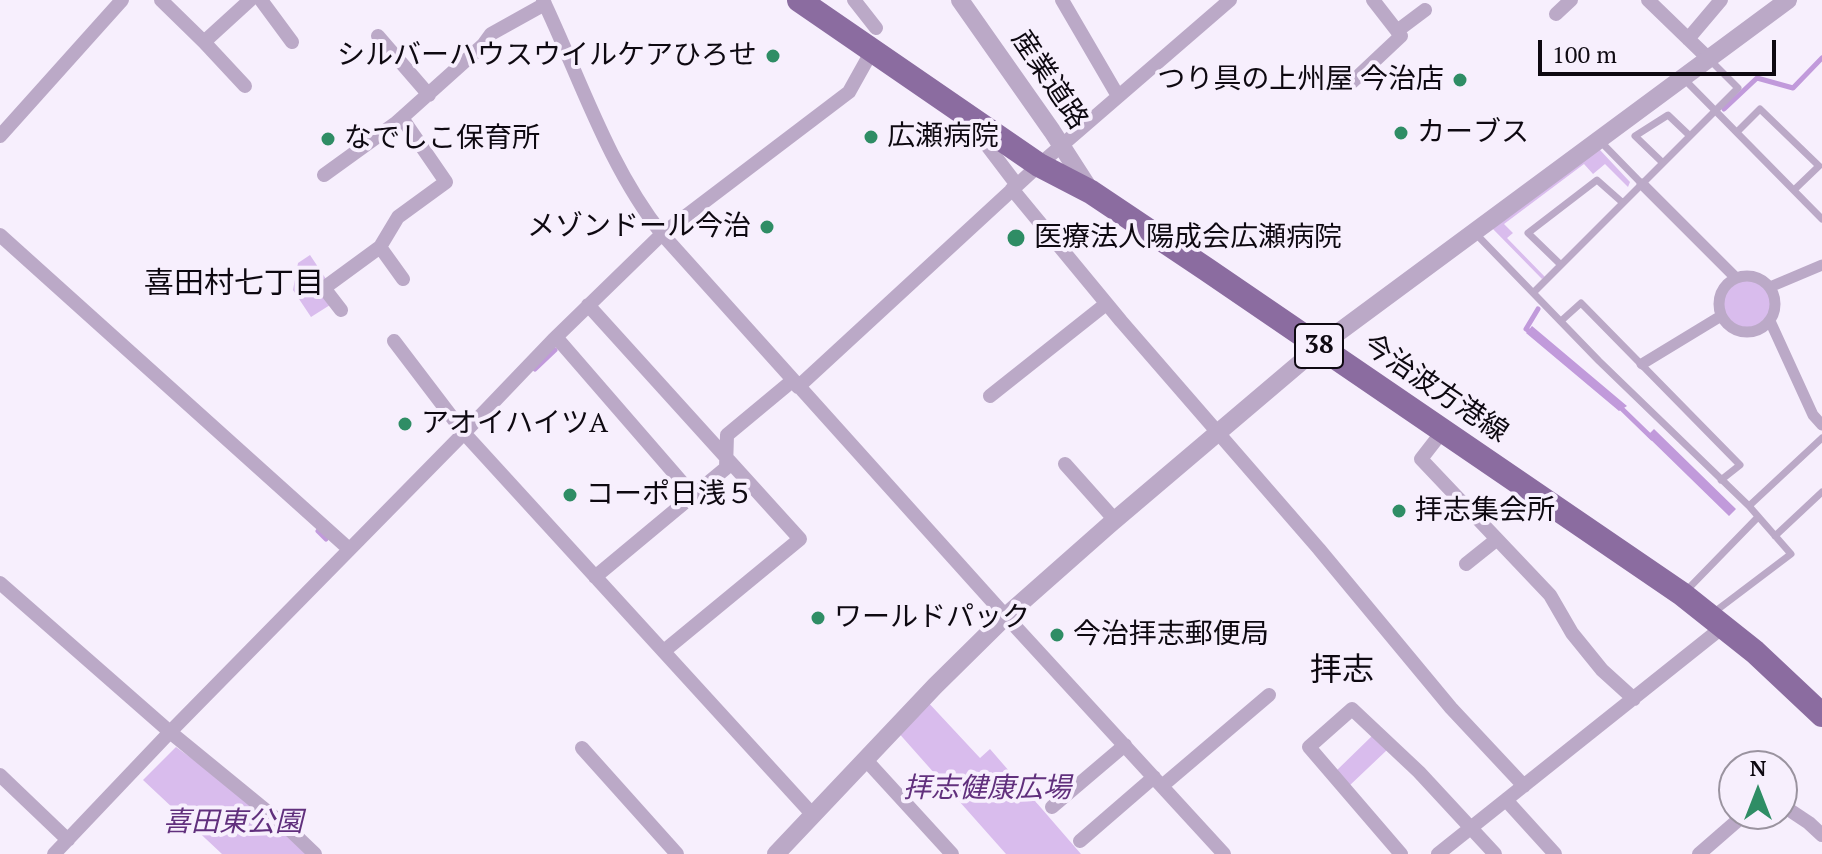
<!DOCTYPE html>
<meta charset="utf-8">
<style>
body{margin:0}
#map{position:relative;width:1822px;height:854px;overflow:hidden;background:#f7effd;font-family:"PT Serif",serif}
canvas{display:block}
.north{position:absolute;left:1718px;top:750px;width:80px;height:80px;box-sizing:border-box;background:#f7effd;border:2px solid #9a939f;border-radius:50%;rotate:0deg;font-size:22px;font-weight:700;line-height:32px;text-align:center;color:#0e0911}
.north::after{content:'';display:block;margin:auto;width:28px;height:36px;background:#2f8d65;clip-path:polygon(50% 0,100% 100%,50% 72%,0 100%)}
.scale{position:absolute;left:1538px;top:40px;width:238px;height:36px;box-sizing:border-box;border:4px solid #0e0911;border-top:0;padding-left:10px;font-size:24px;line-height:28px;white-space:nowrap;color:#0e0911;-webkit-text-stroke:6px #f7effd;paint-order:stroke}
</style>
<div id="map">
<canvas width="1822" height="854"></canvas>
<div class="north">N</div>
<div class="scale">100 m</div>
</div>
<script>
const g = document.querySelector('canvas').getContext('2d');
g.lineJoin = 'round';
function fillPath(path, color) {
  g.fillStyle = color;
  g.fill(path, 'evenodd');
}
function strokePath(path, color, width, dash) {
  g.strokeStyle = color;
  g.lineWidth = width;
  g.lineCap = dash ? 'butt' : 'round';
  g.setLineDash(dash || []);
  g.stroke(path);
}
function write(font, color, halo, rows, align = 'center') {
  g.font = font + ' "PT Serif","Noto Sans JP",serif';
  g.lineWidth = 8;
  g.setLineDash([]);
  g.textBaseline = 'middle';
  g.strokeStyle = halo;
  g.fillStyle = color;
  for (const [text, x, y, turn = 0] of rows) {
    g.save();
    g.translate(x, y);
    g.rotate((+turn || 0) * Math.PI / 180);
    g.textAlign = isNaN(turn) ? turn : align;
    if (halo) g.strokeText(text, 0, 0);
    g.fillText(text, 0, 0);
    g.restore();
  }
}
fillPath(new Path2D(`
 M1596,150H1600L1630,182L1628,187L1605,164L1593,174L1584,164L1504,224L1513,233L1507,238L1545,277L1542,279L1491,227Z
 M310,255L330,285V305L311,317L293,290L298,263Z
 M1719 304a28 28 0 1 1 56 0a28 28 0 1 1-56 0Z
 M925,699L980,758L990,749L1081,854H1006L896,730Z
 M1373,735L1387,750L1348,787L1334,773Z
 M176,747L285,826L314,854H222L143,780Z`), '#d9bced');
fillPath(new Path2D(`
 M1532,326L1627,406L1619,411L1526,333Z
 M1654,429L1736,509L1729,516L1647,436Z`), '#c19adb');
strokePath(new Path2D(`
 M1724,109L1757,78L1793,88L1822,58
 M1532,333L1526,329L1538,309
 M535,369L555,350
 M1619,406L1652,438
 M318,531L326,539`), '#c19adb', 5);
strokePath(new Path2D(`
 M1685,80L1822,219
 M1737,132L1760,109L1819,166L1794,190
 M1601,142L1642,184
 M1663,163L1635,136L1668,115L1690,136
 M1476,234L1599,361L1749,506L1822,438
 M1561,265L1528,233L1597,180L1623,203
 M1534,292L1738,88L1709,59
 M1561,321L1581,303L1740,465L1721,480
 M1775,536L1822,492
 M1687,590L1758,517
 M1713,613L1791,554L1749,506`), '#bba9c7', 7);
strokePath(new Path2D(`
 M1642,184L1736,278
 M1719 304a28 28 0 1 1 56 0a28 28 0 1 1-56 0Z
 M1770,287L1822,265
 M1770,321L1813,415L1822,425
 M1642,364L1721,316`), '#bba9c7', 11);
strokePath(new Path2D(`
 M161,0L204,42L250,0
 M261,0L292,42
 M543,0C580,78 608,166 662,234L1001,611L1224,854
 M854,0L876,28
 M1062,0L1118,96
 M1648,0L1709,59
 M1556,14L1571,0
 M1397,31L1425,10
 M378,36L429,95
 M1688,39L1721,0
 M204,42L245,86
 M1352,82L1401,36L1373,0
 M973,127L1017,185
 M0,136L122,0
 M324,175L396,123L483,45L491,34L545,4
 M1012,189L1121,321L1319,549L1451,708L1524,786
 M0,235L349,549
 M380,247L403,279
 M588,305L800,539L664,651
 M341,310L324,288L380,247L398,217L446,182L402,118
 M556,337L693,495
 M394,341L464,433L813,815
 M798,387L1039,165L1230,0
 M990,396L1106,304
 M1442,432L1421,459L1550,595L1572,633L1602,670L1634,699
 M1065,464L1115,520
 M1466,564L1496,540
 M595,577L726,468L727,435L792,381
 M0,583L170,732L291,831L315,854
 M582,748L677,854
 M866,760L952,854
 M0,775L68,840
 M1162,786L1269,695
 M1506,800L1555,854
 M1782,805L1809,823L1822,835
 M1052,807L1125,745
 M1080,841L1154,777
 M54,854L170,732L464,433L553,340L662,234L849,92L873,49
 M1401,854L1309,747L1352,709L1419,772L1495,854
 M1438,854L1724,626
 M1699,854L1745,814`), '#bba9c7', 14);
strokePath(new Path2D(`
 M960,0L1052,131L1090,190
 M776,854L935,686L1006,616L1109,525L1320,346L1788,0`), '#bba9c7', 18);
strokePath(new Path2D(`
 M799,0L1039,165L1091,192L1206,269L1682,594L1755,652L1822,715`), '#8b6ca0', 24);
for (const [x, y, r, color] of [
 [773,56,8,"#2f8d65"],
 [1460,80,8,"#2f8d65"],
 [1401,133,8,"#2f8d65"],
 [871,137,8,"#2f8d65"],
 [328,139,8,"#2f8d65"],
 [767,227,8,"#2f8d65"],
 [1016,238,10,"#2f8d65"],
 [405,424,8,"#2f8d65"],
 [570,495,8,"#2f8d65"],
 [1399,511,8,"#2f8d65"],
 [818,618,8,"#2f8d65"],
 [1057,635,8,"#2f8d65"]
]) {
  const dot = new Path2D();
  dot.arc(x, y, r, 0, 2 * Math.PI);
  g.fillStyle = color;
  g.fill(dot);
  strokePath(dot, '#f7effd', 3);
}
for (const [x, y, w] of [
 [1319,346,48]
]) {
  const box = new Path2D();
  box.roundRect(x - w / 2, y - 22, w, 44, 6);
  g.fillStyle = '#f7effd';
  g.fill(box);
  strokePath(box, '#0e0911', 2);
}
write('bold 26px', '#0e0911', null, [
 ["38",1319,346]
]);
write('28px', '#0e0911', '#f7effd', [
 ["シルバーハウスウイルケアひろせ",757,56,"right"],
 ["つり具の上州屋 今治店",1444,80,"right"],
 ["カーブス",1417,133],
 ["広瀬病院",887,137],
 ["なでしこ保育所",344,139],
 ["メゾンドール今治",751,227,"right"],
 ["医療法人陽成会広瀬病院",1034,238],
 ["アオイハイツA",421,424],
 ["コーポ日浅５",586,495],
 ["拝志集会所",1415,511],
 ["ワールドパック",834,618],
 ["今治拝志郵便局",1073,635]
], 'left');
write('28px', '#0e0911', '#f7effd', [
 ["産業道路",1049,80,56],
 ["今治波方港線",1435,389,34]
]);
write('italic 28px', '#61307d', '#f7effd', [
 ["拝志健康広場",987,789],
 ["喜田東公園",233,823]
]);
write('30px', '#0e0911', '#f7effd', [
 ["喜田村七丁目",234,284]
]);
write('32px', '#0e0911', '#f7effd', [
 ["拝志",1342,671]
]);
</script>
